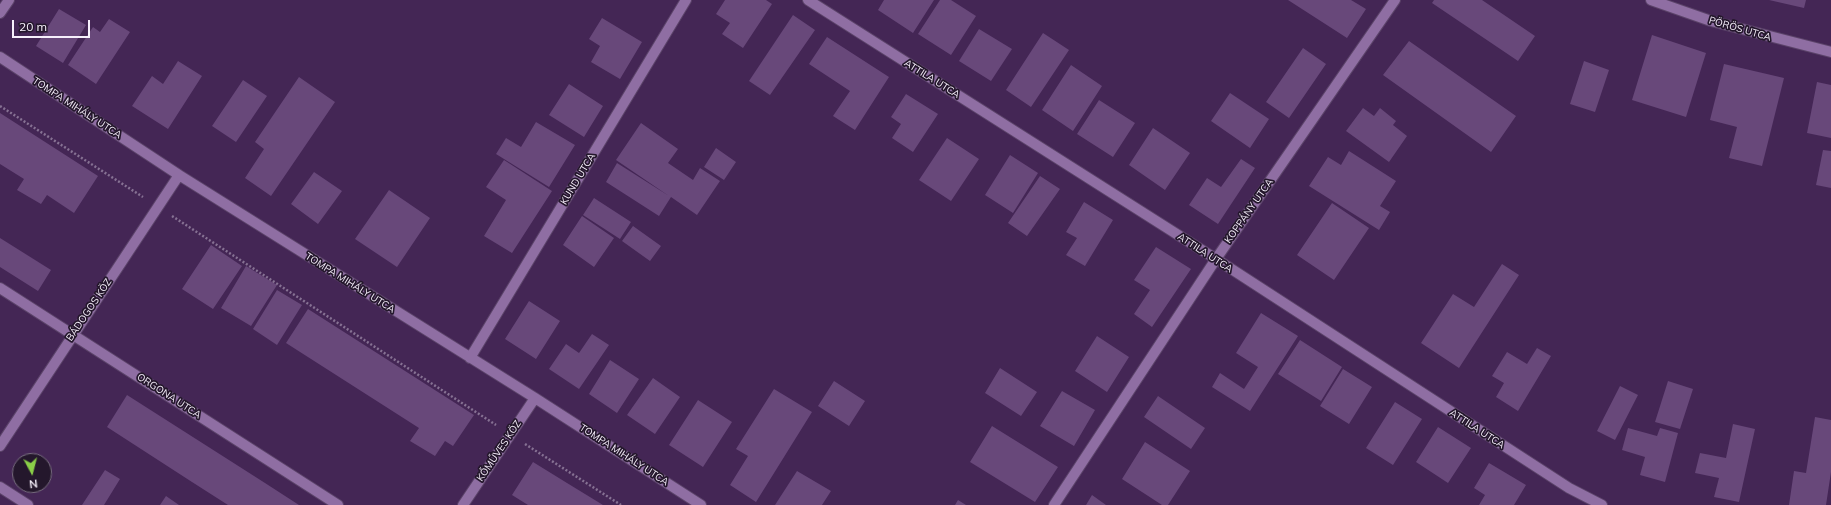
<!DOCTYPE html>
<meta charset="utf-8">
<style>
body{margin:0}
#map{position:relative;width:1831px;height:505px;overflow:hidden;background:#442655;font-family:Mulish,sans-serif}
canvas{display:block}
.north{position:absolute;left:12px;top:453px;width:40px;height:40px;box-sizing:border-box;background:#24172c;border:1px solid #786e7f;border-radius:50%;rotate:173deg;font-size:11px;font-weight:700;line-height:16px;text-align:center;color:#f7f0fc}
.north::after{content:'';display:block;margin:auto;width:14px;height:18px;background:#8ace48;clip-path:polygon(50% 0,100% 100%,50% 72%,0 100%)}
.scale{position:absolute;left:12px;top:20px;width:78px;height:18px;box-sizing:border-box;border:2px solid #f7f0fc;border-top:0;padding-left:5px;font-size:12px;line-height:14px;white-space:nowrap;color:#f7f0fc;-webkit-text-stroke:3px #24172c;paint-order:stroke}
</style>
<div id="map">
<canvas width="1831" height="505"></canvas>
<div class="north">N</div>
<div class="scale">20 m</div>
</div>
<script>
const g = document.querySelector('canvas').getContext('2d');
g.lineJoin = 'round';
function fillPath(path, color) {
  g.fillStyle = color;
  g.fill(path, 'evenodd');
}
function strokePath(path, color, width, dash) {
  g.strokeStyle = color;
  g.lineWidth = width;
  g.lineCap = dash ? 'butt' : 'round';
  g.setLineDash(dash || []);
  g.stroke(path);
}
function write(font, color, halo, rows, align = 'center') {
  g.font = font + ' Mulish,sans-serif';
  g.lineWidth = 3.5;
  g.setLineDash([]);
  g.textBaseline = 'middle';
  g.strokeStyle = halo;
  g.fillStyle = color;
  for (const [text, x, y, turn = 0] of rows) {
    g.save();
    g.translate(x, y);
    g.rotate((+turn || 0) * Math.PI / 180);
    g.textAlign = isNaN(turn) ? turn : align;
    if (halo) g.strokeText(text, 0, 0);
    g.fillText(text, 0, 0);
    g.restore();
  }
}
fillPath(new Path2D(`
 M725,0H766L772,4L743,48L722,34L730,23L716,14Z
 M884,0H934L913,33L878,10Z
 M940,0H951L976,16L951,55L918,34Z
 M1288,0H1351L1366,9L1347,38Z
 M1434,0H1482L1535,36L1518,61L1432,3Z
 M1769,0H1806L1804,8Z
 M59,9L86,25L63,63L36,46Z
 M793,15L815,30L770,95L749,81Z
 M602,18L642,42L620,79L591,62L600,46L589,39Z
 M109,19L130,32L96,84L68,65L93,27L100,32Z
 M979,29L1012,49L991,81L959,61Z
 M1043,33L1069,50L1031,107L1006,90Z
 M1652,35L1706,53L1686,117L1632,100Z
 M827,37L889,77L855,130L833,116L850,91L809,64Z
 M1409,41L1516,116L1491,152L1383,75Z
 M1303,48L1326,64L1289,118L1266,102Z
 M178,61L202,76L168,129L132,106L152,76L163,84Z
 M1584,61L1609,70L1595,112L1570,104Z
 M1724,64L1784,78L1762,166L1729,158L1737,127L1710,120Z
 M1071,65L1102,86L1073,131L1042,110Z
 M299,77L335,102L271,196L245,178L264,149L255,142Z
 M243,80L267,96L236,142L212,126Z
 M1817,82L1831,85V138L1807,133Z
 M569,84L603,106L584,137L549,115Z
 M1230,93L1269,119L1250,148L1211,121Z
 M906,94L938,114L913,152L892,138L901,124L891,117Z
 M1099,100L1135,123L1113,157L1077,134Z
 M1363,108L1374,116L1380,108L1396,121L1393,125L1407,136L1389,162L1346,131Z
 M0,113L98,176L74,213L47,195L41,204L17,190L24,179L0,164Z
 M536,122L575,145L549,187L496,154L506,138L521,147Z
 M641,123L678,149L668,163L693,180L700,168L720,181L697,215L671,197L659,216L606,182L617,163L669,196L616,160Z
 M1153,128L1190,153L1165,190L1129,165Z
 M947,138L979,159L951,201L919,180Z
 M716,148L736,162L724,180L704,167Z
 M1823,150L1831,151V188L1816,185Z
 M1349,151L1396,181L1380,206L1390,212L1379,230L1309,186L1328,157L1341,165Z
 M1010,155L1038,173L1013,213L985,195Z
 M1241,159L1255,168L1218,224L1189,205L1207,178L1221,187Z
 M504,160L552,191L512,253L484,236L506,200L486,187Z
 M314,172L342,191L318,224L291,204Z
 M1040,176L1060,189L1027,236L1008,223Z
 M389,190L430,218L397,267L355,239Z
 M594,198L631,222L620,239L583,215Z
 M1084,202L1113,220L1085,266L1066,255L1077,238L1066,232Z
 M1332,203L1369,228L1334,280L1297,255Z
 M582,216L614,238L594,267L563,245Z
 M633,226L661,246L650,261L622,241Z
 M0,238L51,270L38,291L0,267Z
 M211,245L242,266L213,309L182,289Z
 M1156,247L1191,269L1152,327L1134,314L1150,290L1134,280Z
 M1502,264L1519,275L1459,368L1421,343L1453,294L1474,307Z
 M246,266L277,285L251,326L221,308Z
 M277,290L302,305L277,345L253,329Z
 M529,301L560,321L536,359L505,339Z
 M308,309L474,415L453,446L445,441L435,456L410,441L419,428L286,343Z
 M1261,313L1298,336L1250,411L1212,387L1220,373L1244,389L1258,367L1236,353Z
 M592,334L609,345L579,389L549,369L566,344L579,353Z
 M1097,336L1129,357L1107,392L1075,371Z
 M1300,340L1342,367L1321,401L1278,374Z
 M1537,348L1551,356L1518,411L1496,397L1504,383L1492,376L1507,352L1527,364Z
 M610,360L639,379L617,413L589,394Z
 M1000,368L1037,392L1021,416L985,393Z
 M1343,369L1372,387L1349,424L1320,406Z
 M653,378L680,397L655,434L627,415Z
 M834,381L865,401L849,426L818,406Z
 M1668,381L1693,389L1680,429L1655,422Z
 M1620,386L1638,395L1615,440L1597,431Z
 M774,389L812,412L756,502L730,485L748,456L736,449Z
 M1062,391L1095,410L1074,446L1040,426Z
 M127,395L265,483L299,505H228L192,482L107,427Z
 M1158,396L1205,428L1191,449L1144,417Z
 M698,400L732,422L703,467L669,445Z
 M1395,402L1422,419L1393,465L1366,448Z
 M1815,417L1831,420V472L1826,505H1789L1794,471L1806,473Z
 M1733,424L1755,429L1739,502L1714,497L1719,478L1695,473L1700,453L1726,458Z
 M992,426L1058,467L1035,502L970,462Z
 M1438,427L1471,448L1448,483L1416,462Z
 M1628,428L1657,436L1660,428L1678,433L1665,482L1640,475L1645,457L1622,450Z
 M1145,442L1190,471L1168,505H1162L1122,479Z
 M533,462L567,483L603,505H528L512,495Z
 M1489,463L1526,485L1514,505H1479L1485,495L1474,488Z
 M105,470L120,479L104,505H82Z
 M797,471L831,491L822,505H775Z
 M1092,495L1106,505H1086Z
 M166,496L179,505H160Z
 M958,500L966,505H955Z`), '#68487a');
const street = new Path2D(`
 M808,0L1216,259L1569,488L1602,505
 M1651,0L1711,21L1831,52
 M0,13L9,0
 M0,57L179,175L535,398L701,505
 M0,288L338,505
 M470,358L686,0
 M0,446L179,175
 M0,487L28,505
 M463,505L535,398
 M1054,505L1216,259L1395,0`);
strokePath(street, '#5b4369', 12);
strokePath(new Path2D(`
 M0,106L143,197
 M172,216L496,425
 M525,444L621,505`), '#867193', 2.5, [2, 2]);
strokePath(street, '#8f6ea3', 10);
write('10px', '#f7f0fc', '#24172c', [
 ["PÖRÖS UTCA",1740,29,16],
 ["ATTILA UTCA",932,79,32],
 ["TOMPA MIHÁLY UTCA",77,108,33],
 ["KUND UTCA",578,179,-59],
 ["KOPPÁNY UTCA",1249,211,-55],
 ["ATTILA UTCA",1205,253,33],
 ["TOMPA MIHÁLY UTCA",350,283,32],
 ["BÁDOGOS KÖZ",89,310,-56],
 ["ORGONA UTCA",169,396,33],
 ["ATTILA UTCA",1477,429,33],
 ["KŐMŰVES KÖZ",499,451,-56],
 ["TOMPA MIHÁLY UTCA",624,455,33]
]);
</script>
